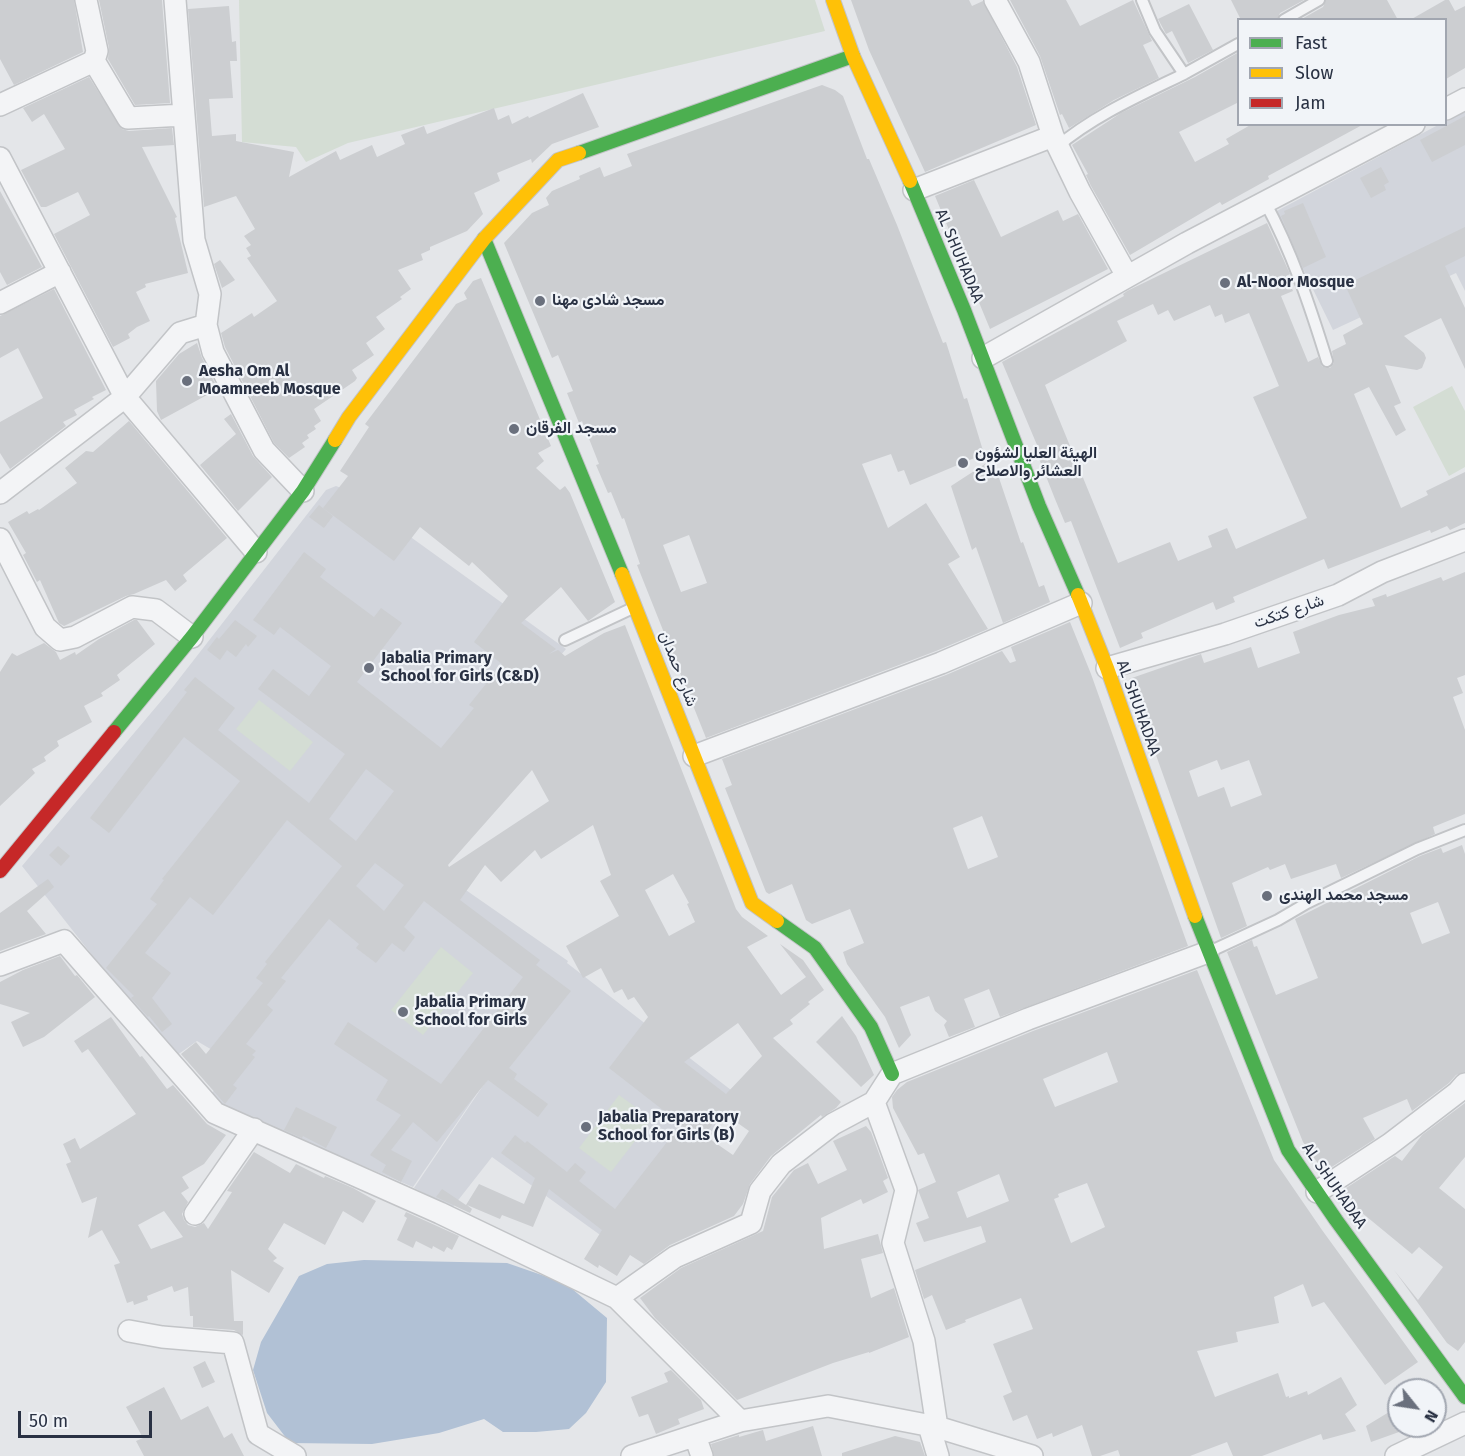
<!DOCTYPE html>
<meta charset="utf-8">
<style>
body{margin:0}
#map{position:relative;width:1465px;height:1456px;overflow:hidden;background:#e4e6e9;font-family:"Fira Sans",sans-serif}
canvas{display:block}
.legend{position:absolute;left:1237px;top:18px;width:210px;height:108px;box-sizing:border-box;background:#f1f4f8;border:2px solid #a1a6b0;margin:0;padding:8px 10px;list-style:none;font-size:18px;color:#293143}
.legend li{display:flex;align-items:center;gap:12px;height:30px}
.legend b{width:30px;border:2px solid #a1a6b0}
.north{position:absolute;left:1387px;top:1378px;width:60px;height:60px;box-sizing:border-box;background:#f1f4f8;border:2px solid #a1a6b0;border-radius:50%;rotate:120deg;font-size:16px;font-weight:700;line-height:24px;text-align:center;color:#293143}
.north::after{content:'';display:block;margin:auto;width:21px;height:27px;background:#6a707d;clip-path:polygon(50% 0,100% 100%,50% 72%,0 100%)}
.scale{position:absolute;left:18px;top:1411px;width:134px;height:27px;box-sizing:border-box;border:3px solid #293143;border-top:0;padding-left:8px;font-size:18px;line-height:21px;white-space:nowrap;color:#293143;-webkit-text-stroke:4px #f1f4f8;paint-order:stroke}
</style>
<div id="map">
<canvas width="1465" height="1456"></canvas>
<ul class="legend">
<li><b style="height:8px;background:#4caf50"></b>Fast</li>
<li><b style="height:8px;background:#ffc107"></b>Slow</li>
<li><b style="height:8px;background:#c62828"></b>Jam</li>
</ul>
<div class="north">N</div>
<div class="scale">50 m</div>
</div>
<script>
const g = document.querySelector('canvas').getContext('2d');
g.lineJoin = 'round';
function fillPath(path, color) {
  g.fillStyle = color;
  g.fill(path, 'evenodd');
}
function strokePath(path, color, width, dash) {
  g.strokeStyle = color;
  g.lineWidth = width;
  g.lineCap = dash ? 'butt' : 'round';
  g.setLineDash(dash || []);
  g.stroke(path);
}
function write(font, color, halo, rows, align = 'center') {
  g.font = font + ' "Fira Sans",Vazirmatn,sans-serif';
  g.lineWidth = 4.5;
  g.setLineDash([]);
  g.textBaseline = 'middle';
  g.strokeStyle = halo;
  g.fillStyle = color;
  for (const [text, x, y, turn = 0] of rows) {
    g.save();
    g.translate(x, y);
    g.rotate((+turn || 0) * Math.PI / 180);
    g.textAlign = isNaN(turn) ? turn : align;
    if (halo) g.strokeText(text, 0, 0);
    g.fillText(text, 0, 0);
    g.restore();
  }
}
fillPath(new Path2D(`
 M1465,110V291L1456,273L1333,330L1275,212L1438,125L1446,124V121Z
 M336,486L344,489L566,649L401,845L568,961L567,963L740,1097L621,1250L492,1157L452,1208L414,1188L549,988L413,1187L207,1100L234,1063L197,1041L173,1058L22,866L172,688L326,490Z`), '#d2d5dc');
fillPath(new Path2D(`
 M239,0H815L825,31L348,143L306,162L296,147L242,142Z
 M1452,386L1465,411V467L1449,476L1413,407Z
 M259,700L313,742L290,771L236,729Z
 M441,947L473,973L423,1035L391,1010Z
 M619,1095L652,1119L611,1172L579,1148Z`), '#d4ddd4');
fillPath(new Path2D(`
 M364,1260L507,1263L565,1283L607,1318L606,1382L586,1413L569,1429L536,1432H503L484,1419L439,1433L372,1444L290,1443L267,1413L253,1370L261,1342L299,1276L327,1264Z`), '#b1c1d5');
fillPath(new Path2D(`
 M0,0H74L83,52L14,85L0,59Z
 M99,0H162L170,103L135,105L108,59L109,48Z
 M851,0H969L972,6L983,1L1017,67L1036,125L925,172L869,50Z
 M1010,0H1066L1080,26L1133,0L1152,41L1143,45L1159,78L1114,100L1069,128L1062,114L1060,115L1040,56Z
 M1231,0H1304L1280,13L1277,20H1241Z
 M1326,0H1387L1398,20H1300L1323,7Z
 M1445,0H1449L1455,11L1465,6V68L1446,79V20H1410Z
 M1189,4L1213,50L1188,63L1172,31L1166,34L1158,19Z
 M229,6L232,42L236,41L237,61H230L233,98L209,99L212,136L236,134V141L294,152L289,177L336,151L340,160L372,145L377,157L405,144L401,135L424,126L427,134L494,108L498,120L509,115L512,124L528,116L529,118L583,93L599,127L552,144L532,163L531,159L497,173L500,181L474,193L483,214L467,231L430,247V250L421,254L423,260L398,270L411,289L400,297L402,299L376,317L385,329L366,343L374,355L352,370L357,378L355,381L314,409L321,421L314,426L316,429L307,435L309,438L302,443L305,447L289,458L274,443L225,347L221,333L252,313L254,317L277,301L247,258L251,256L246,248L251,245L244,236L255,229L236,196L204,207L188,9Z
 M1239,52V102L1179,132L1195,162L1229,144L1226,139L1252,124H1364L1268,176L1269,179L1222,205L1220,202L1130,255L1091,186L1086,175L1088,174L1072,145L1121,113L1195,77Z
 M89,77L122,129L129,131L172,128L174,145L142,147L177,217L175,218L188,273L145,284L146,287L136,292L150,321L137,327L128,334L130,338L113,347L54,234L90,215L78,192L46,207H41L21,170L65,149L44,114L32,122L23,108Z
 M822,85L835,90L843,96L867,159H869L897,225L943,343L946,342L964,399L967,398L984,454L910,485L904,470L898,472L891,454L862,464L888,528L926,503L960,557L948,564L988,629L936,651L706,738L637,565L640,564L624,518L622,519L611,492L608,493L596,465L599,464L582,421L579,423L567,393L573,391L558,355L552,358L504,243L532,213L549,205L546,198L552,191L580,179L579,176L600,167L604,177L632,166L627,154ZM689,535L707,583L681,592L663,545Z
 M1465,116V145L1432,162L1420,140Z
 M1381,167L1389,182L1384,185L1386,190L1371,198L1360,178Z
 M974,180L1001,237L1058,210L1063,221L1078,214L1108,269L990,329L935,196Z
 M0,191L42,267L7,285L0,272Z
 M1303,203L1326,257L1303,268L1281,216L1285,214L1284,211Z
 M1267,223L1290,274L1286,276L1293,291L1281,296L1308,362L1318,357L1322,366L1326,368H1330L1334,363L1332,351L1346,344L1343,335L1363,324L1345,285L1465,227V256L1445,266L1465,308V369L1441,318L1404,336L1424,353L1426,358L1422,368L1417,370L1385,365L1401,403L1394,406L1406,430L1396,436L1369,387L1354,394L1401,508L1428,495L1426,491L1465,472V523L1450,530L1447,526L1431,533L1430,530L1328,569L1324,559L1233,597L1235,602L1216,610L1213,602L1141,633L1143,638L1120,648L1071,521L1065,523L1055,499L1034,446L1037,445L1002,362L1124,296L1123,294L1127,291ZM1153,304L1158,315L1168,310L1174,321L1210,305L1215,317L1222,314L1225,323L1249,313L1279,386L1253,397L1307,518L1236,549L1227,528L1208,536L1212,547L1178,561L1170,542L1118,563L1045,385L1127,341L1117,321Z
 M220,260L235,280L222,288L214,264Z
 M481,278L551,446L538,453L544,461L536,468L560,490L565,486L570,493L615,602L588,621L561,587L521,623L556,649L549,654L558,650L565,656L604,633L625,625L736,909L742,917L768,936L747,947L781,995L806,977L780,944L803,960L824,990L808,1002L810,1004L790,1020L793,1024L773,1038L841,1102L836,1108L822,1117L821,1115L771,1156L750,1184L743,1204L734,1216L670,1245L644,1264L630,1255L617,1276L599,1265L598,1268L584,1259L602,1230L549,1189L533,1227L502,1215L500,1219L467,1205L472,1209L470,1213L436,1197L442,1189L466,1205L479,1184L524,1204L535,1178L501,1153L515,1135L525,1143L527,1141L567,1172L575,1163L586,1172L579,1181L615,1209L681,1124L609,1068L648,1017L634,997L628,1000L622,989L614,993L601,968L583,978L566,946L619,916L600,881L611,875L593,825L541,859L535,850L501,882L485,865L460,900L540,960L536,965L571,991L509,1068L517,1074L514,1079L548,1104L538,1117L488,1080L437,1142L413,1122L391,1150L412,1161L401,1182L382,1172L386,1165L370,1155L401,1115L376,1100L388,1080L334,1044L348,1022L441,1084L523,977L424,901L404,927L415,937L404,952L392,943L376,963L356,948L359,944L329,919L281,978L286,981L267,1005L273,1010L246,1044L256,1051L252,1055L255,1057L233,1085L237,1088L225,1104L181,1054L196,1042L206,1054L263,983L256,978L267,964L265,962L342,866L287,820L213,915L190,897L145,953L171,973L152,998L172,1024L162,1032L149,1016L148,1017L131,998L134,996L106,968L157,904L150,899L164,880L162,879L240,781L184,737L109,833L90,818L187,692L184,690L195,677L235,708L218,730L309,803L345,754L258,689L273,669L309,696L331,666L280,627L274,635L253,620L304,552L326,569L320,577L374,617L381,608L402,623L357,682L441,748L474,708L469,705L502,664L474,642L508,596L472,562L469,566L420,527L394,561L323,508L348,476L340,471L369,427L365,424L456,304L467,299L464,293L473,281ZM366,769L394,791L356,841L329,819ZM532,770L549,801L449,867L448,865ZM375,863L404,885L384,911L356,886ZM673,874L689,903L687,904L695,922L669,936L645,890ZM738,1023L762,1056L726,1094L684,1062ZM722,1112L749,1131L733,1155L704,1135Z
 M54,289L106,390L92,397L94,399L74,410L77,415L63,422L66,426L10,469L0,453V422L43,398L18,348L0,358V316Z
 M197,343L202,358L218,389L161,420L157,411L156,381L179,354Z
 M231,414L253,456L272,477L238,511L200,465L236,434L224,419Z
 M129,421L227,538L183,575L187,581L175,591L166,580L134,594L126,596L64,626L59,623L40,580L37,582L23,555L26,553L8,522L27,511L29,514L38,509L39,510L77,483L65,468L86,451L93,452Z
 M988,462L993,477L998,475L1021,543L1023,542L1039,587L1044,585L1050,602L1003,623L976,547L972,550L951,486Z
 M319,505L333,516L324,528L309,517Z
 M1465,572V675L1457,678L1463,693L1453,697L1465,730V814L1433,827L1435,834L1341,878L1336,864L1291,879L1285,864L1270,870L1268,867L1232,883L1247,926L1221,938L1129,679L1201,654L1204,663L1251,647L1258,668L1300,653L1293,632L1339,615L1375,606L1372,599L1386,594L1387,597L1441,577L1443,581ZM1217,760L1221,770L1249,760L1262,795L1231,807L1224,787L1198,797L1189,771Z
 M134,620H137L155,644L117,675L120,680L101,693L103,696L84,706L92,722L57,741L59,746L44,757L46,761L32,769L35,773L0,806V672L12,653L17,656L44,643L56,652L60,660L75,652L76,655L99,639Z
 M235,620L257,636L248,647L246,644L236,657L227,650L220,660L207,650L217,637L219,639Z
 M1070,622L1091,674L1188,946L1000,1017L989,989L964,999L975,1027L949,1037L944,1025L947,1021L935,1011L929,996L900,1007L911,1035L899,1048L885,1017L847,964L843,952L864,943L850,909L812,924L806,920L792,884L769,894L766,892L725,788L732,785L722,759L946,675L1002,651L1010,663L1016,661L1011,647ZM982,816L998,857L968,869L953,828Z
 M1462,845L1465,854V1072L1456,1075L1449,1083L1412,1111L1407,1099L1363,1118L1375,1139L1324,1172L1303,1142L1227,952L1252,940L1254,947L1257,946L1276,995L1318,978L1295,919L1420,856L1441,848L1443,853ZM1438,902L1450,933L1422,944L1410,913Z
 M58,846L70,856L61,866L49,855Z
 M48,879L54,887L27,911L46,934L0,951V913Z
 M60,956L75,976L77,975L95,997L44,1037L23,1047L11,1022L30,1013L0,1004V982L23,970Z
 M1197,970L1274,1160L1322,1230L1418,1362L1385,1385L1324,1302L1312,1307L1303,1284L1274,1297L1279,1323L1236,1332L1238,1342L1197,1351L1215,1397L1278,1373L1286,1397L1289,1396V1398L1307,1391L1308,1395L1341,1377L1357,1405L1345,1414L1356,1431L1323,1440L1321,1434L1262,1456H1233L1227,1442L1190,1456H1120L1118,1450L1100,1456H1092L1082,1425L1053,1437L1052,1433L1037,1439L1027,1415L1013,1421L1003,1396L1012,1392L993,1344L1033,1329L1021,1298L965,1320L966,1322L946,1330L932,1295L924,1299L915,1270L986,1242L981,1226L924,1242L916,1223L929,1218L918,1190L936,1182L924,1153L918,1155L893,1108L892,1097L897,1090L907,1082L1033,1031ZM1107,1052L1118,1082L1055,1107L1043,1079ZM999,1174L1009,1201L967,1218L957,1192ZM1087,1183L1105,1227L1071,1243L1054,1199L1059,1197L1058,1194Z
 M842,1016L856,1036L874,1075L861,1087L816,1042Z
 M111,1017L140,1057L142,1056L167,1089L173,1085L207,1124L226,1135L204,1164L182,1177L189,1188L181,1193L188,1202L182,1214L184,1220L188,1225L195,1227L204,1223L208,1229L232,1192L227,1191L254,1152L290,1173L296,1164L324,1178L325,1176L353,1188L376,1201L363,1223L343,1211L325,1245L284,1223L268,1249L277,1258L273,1261L284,1268L269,1293L231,1270L234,1321H243V1335L234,1330L193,1327V1316H190L188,1287L174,1292L172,1286L147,1296L148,1300L134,1305L133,1301L127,1303L114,1265L120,1263L102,1230L88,1238L97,1197L82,1203L66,1164L71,1162L63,1144L75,1138L80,1149L136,1114L88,1049L82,1053L74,1041ZM164,1211L183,1237L151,1249L138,1225Z
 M1465,1103V1157L1439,1188L1465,1209V1342L1458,1351L1447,1343L1394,1270L1418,1300L1443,1267L1419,1247L1412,1254L1350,1203L1349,1204L1340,1192L1395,1156L1402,1161L1422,1135Z
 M296,1107L337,1127L326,1148L303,1136L302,1138L284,1130Z
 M866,1126L871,1132L888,1178L883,1181L888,1192L863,1204L861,1199L821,1218L824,1249L878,1234L883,1253L861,1259L871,1298L894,1288L909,1337L869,1353V1352L833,1363L737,1400L655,1318L640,1298L681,1268L763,1231L772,1197L794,1170L808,1163L818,1184L847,1170L833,1141Z
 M406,1212L459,1236L452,1250L447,1247L444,1252L433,1246L432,1249L416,1241L413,1248L397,1240L407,1218L404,1216Z
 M205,1361L215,1382L202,1388L193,1367Z
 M671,1370L701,1400L704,1409L678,1419L680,1424L656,1434L648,1414L639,1417L631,1397L668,1382L664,1373Z
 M164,1387L181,1420L208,1406L224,1438L232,1433L244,1456H144L136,1441L143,1438L126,1407Z
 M1399,1406V1432L1371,1442L1366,1426Z
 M813,1426L822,1456H714L711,1444L739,1435V1437L763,1430L766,1441Z
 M895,1436L920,1442L925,1456H842V1453Z`), '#ccced1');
const lane = new Path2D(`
 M1142,0L1155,31L1184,74L1238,44
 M1284,20L1319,0
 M1057,147C1093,116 1141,95 1184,74
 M1265,202C1292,252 1310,306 1327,361
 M565,640L635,607
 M1211,951L1278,920L1307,903L1417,849L1465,830`);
const street = new Path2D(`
 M86,0L97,51L94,61L128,118L184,115L194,240L210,294L206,325L213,352L264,450L303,491
 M175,0L184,115
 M0,105L94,61
 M1446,109L1465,99
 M1053,136L1080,192L1127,276
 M0,158L125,397L256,552
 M914,190L1053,136L1029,62L995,0
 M0,303L60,272
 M983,358L1187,243L1414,124
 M0,493L125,397L180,333L206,325
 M0,539L45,627L60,640L75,637L132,607L156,610L192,637
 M1107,668L1225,634L1338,595L1382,572L1465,540
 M694,756L941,663L1081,603
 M0,965L64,941L215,1113L440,1213L617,1298L740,1421
 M874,1102L906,1190L893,1243L924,1341L937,1427
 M1317,1192L1390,1144L1458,1092L1465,1084
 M195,1214L254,1129
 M617,1298L675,1257L751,1223L760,1191L781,1164L833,1124L874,1102L892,1074L1028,1019L1208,952
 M129,1331L162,1337L233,1343L258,1434L295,1456
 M929,1426L938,1456
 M695,1436L702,1456
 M632,1456L740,1421L828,1406L937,1427L1032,1456
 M1396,1456L1465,1423`);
const fast = new Path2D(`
 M579,153L853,56
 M910,181L964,310L1039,506L1078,595
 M484,239L622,574
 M114,732L192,637L303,491L335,440
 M1195,916L1288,1150L1336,1220L1465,1397
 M777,921L815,948L871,1027L892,1074`);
const slow = new Path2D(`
 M833,0L853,56L910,181
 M335,440L349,417L484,239L558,160L579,153
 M622,574L752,903L777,921
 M1078,595L1107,668L1195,916`);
const jam = new Path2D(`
 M0,871L114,732`);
strokePath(lane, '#c2c4c7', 14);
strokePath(street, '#c2c4c7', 24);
strokePath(fast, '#c2c4c7', 16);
strokePath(slow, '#c2c4c7', 16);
strokePath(jam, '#c2c4c7', 16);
strokePath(lane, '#f3f4f6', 10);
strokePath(street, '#f3f4f6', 21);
strokePath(fast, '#4caf50', 14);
strokePath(slow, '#ffc107', 14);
strokePath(jam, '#c62828', 14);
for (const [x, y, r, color] of [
 [1225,283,6,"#6a707d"],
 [540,301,6,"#6a707d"],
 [187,381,6,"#6a707d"],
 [514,429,6,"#6a707d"],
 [963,463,6,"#6a707d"],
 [369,668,6,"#6a707d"],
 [1267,896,6,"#6a707d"],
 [403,1012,6,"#6a707d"],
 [586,1127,6,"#6a707d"]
]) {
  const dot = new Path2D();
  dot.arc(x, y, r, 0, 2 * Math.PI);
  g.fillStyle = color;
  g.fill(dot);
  strokePath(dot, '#f1f4f8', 2);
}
write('16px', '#293143', '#f1f4f8', [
 ["AL SHUHADAA",959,256,67],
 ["شارع كتكت",1289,612,-19],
 ["شارع حمدان",678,669,69],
 ["AL SHUHADAA",1138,708,70],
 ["AL SHUHADAA",1334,1186,55]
]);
write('bold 16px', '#293143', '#f1f4f8', [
 ["Al-Noor Mosque",1237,283],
 ["مسجد شادى مهنا",552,301],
 ["Aesha Om Al",199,372],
 ["Moamneeb Mosque",199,390],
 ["مسجد الفرقان",526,429],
 ["الهيئة العليا لشؤون",975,454],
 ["العشائر والاصلاح",975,472],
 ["Jabalia Primary",381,659],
 ["School for Girls (C&D)",381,677],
 ["مسجد محمد الهندى",1279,896],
 ["Jabalia Primary",415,1003],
 ["School for Girls",415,1021],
 ["Jabalia Preparatory",598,1118],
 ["School for Girls (B)",598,1136]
], 'left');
</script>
